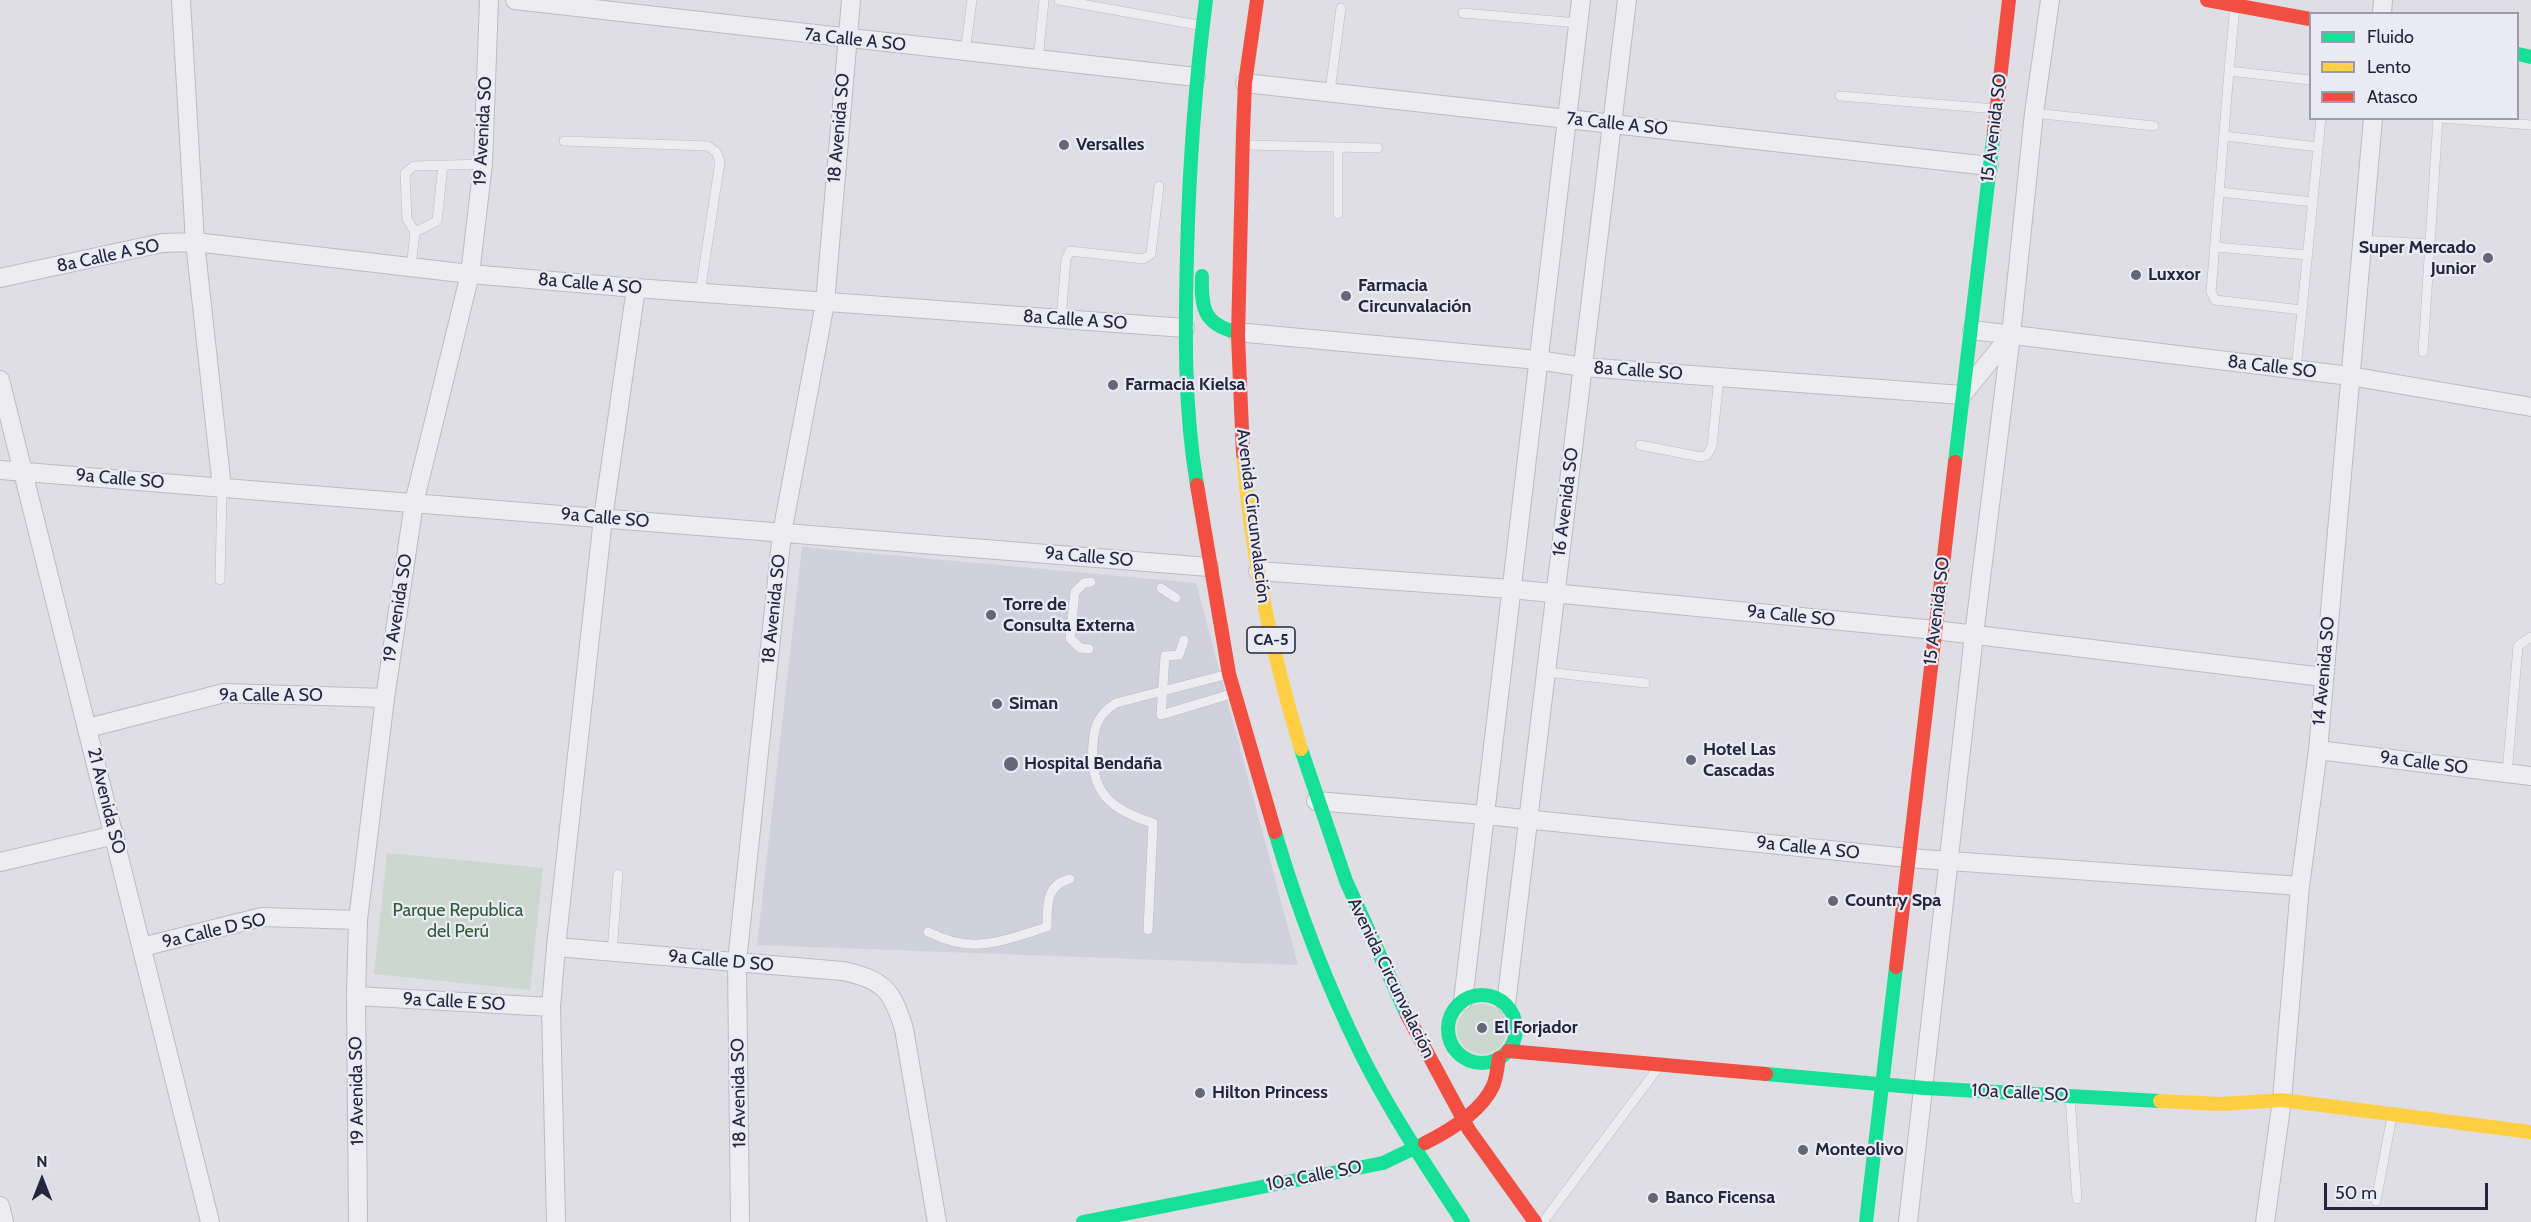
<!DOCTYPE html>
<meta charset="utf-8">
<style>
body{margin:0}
#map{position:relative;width:2531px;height:1222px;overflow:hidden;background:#dedee4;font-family:Cabin,sans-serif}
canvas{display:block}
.legend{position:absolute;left:2309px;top:12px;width:210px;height:108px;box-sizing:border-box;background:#eaebf5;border:2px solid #9b9cac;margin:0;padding:8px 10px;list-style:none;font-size:18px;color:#24253e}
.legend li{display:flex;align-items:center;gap:12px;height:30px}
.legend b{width:30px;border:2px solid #9b9cac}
.north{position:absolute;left:12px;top:1150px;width:60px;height:60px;-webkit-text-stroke:4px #eaebf5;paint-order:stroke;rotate:0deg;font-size:16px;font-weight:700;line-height:24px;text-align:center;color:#24253e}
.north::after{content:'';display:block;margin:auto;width:21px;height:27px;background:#24253e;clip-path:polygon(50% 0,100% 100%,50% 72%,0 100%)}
.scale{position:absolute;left:2324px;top:1183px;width:164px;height:27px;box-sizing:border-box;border:3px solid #24253e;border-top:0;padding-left:8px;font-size:18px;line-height:21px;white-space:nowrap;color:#24253e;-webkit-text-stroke:4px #eaebf5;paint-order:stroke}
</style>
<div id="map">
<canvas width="2531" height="1222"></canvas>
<ul class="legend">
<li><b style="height:8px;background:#16e098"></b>Fluido</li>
<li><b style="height:8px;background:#ffcf43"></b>Lento</li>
<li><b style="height:8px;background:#f24e42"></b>Atasco</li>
</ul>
<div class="north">N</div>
<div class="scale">50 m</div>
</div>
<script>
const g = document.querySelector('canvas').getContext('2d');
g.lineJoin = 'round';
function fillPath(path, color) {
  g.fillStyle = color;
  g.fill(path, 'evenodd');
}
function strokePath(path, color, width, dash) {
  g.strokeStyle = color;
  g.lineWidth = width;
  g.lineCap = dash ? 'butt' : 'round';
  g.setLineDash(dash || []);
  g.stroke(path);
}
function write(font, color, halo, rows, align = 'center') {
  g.font = font + ' Cabin,sans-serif';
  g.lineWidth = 4.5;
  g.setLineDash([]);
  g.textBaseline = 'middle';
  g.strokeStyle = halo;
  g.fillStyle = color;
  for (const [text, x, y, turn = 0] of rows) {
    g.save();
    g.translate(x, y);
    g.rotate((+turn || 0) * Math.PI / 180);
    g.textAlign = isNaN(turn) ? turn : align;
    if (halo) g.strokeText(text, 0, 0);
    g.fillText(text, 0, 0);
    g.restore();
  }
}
fillPath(new Path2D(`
 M802,547L1196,583L1298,965L757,945Z`), '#d1d1dd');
fillPath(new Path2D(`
 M387,853L543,868L530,990L374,974Z
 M1457 1029a25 25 0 1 1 50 0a25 25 0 1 1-50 0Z`), '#cbd7cf');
const lane = new Path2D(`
 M1059,0L1198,25
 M1463,13L1578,23
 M965,52L972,0
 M1038,60L1044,0
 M2229,71L2235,5
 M1330,91L1341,8
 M1840,96L1996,109
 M2034,113L2154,126
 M2441,118L2531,125
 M2224,136L2318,147
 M564,141L708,146L716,152L720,161L700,293
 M1246,145L1378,148
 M2219,192L2313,202
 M1338,214V147
 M415,232L437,221L443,165
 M2362,240L2430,244
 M2215,247L2308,255
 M411,267L415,232L407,219L405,173L414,166L483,164
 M2302,310L2321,118
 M1061,319L1066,259L1070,251L1143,259L1151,254L1159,186
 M2423,352L2438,118
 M2296,370L2302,310L2215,300L2211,292L2229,71L2310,80
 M1640,445L1701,457L1707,455L1712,446L1719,377
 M220,580L222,488
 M1161,588L1176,598
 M1184,640L1179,655L1165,656L1161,715L1231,694
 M1089,649L1080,648L1070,638L1075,592L1084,583L1091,582
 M1546,672L1645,683
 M2507,773L2518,646L2531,637
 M1148,930L1153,823C1111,810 1089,792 1093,745C1094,725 1099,714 1116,703L1225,675
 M928,932C975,955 1000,941 1047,927C1047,906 1046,884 1070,879
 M612,952L618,874
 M2070,1096L2077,1199
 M2376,1201L2392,1116
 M1543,1222L1658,1068`);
const street = new Path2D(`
 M181,0L195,242L222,488
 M515,0L1196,77
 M2382,14L2383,0
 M1245,83L1989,166
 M0,278L162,243L195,242L470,274L636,288L1185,328
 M1972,330L2350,376L2531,407
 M1236,332L1538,360L1583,367L1962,395L2010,336
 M0,380L210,1222
 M0,470L1209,567
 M1258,571L1511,589L1935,630L2323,677
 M88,728L224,693L385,698
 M2318,750L2531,776
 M1316,801L1485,815L1908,858L2300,886
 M0,862L115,835
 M142,947L262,917L358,920
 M556,947L843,971C884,980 892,990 904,1029L937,1222
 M356,996L551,1007
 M1463,1001L1581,0
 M1506,1004L1627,0
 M0,1206L4,1222
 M358,1222L356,996L358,920L385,698L414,503L470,274L483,164L489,0
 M556,1222L551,1007L556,947L603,518L636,288
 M740,1222L737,962L782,533L825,303L851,0
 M1908,1222L1974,635L2011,335L2034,113L2050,0
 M2265,1222L2282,1100L2300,886L2318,750L2373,118`);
strokePath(lane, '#bbbbc2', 10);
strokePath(street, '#bbbbc2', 20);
strokePath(lane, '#ededf1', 9);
strokePath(street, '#ededf1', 18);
strokePath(new Path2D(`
 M2518,54L2531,57
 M1202,276C1201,307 1203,324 1236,332
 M1955,462L1994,132
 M1197,485C1184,408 1185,332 1187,254C1189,169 1195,85 1206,0
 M1301,749L1346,881L1407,1015
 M1275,832C1297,907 1326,983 1361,1054C1390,1112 1427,1167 1463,1222
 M1448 1029a34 34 0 1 1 68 0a34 34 0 1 1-68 0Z
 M1766,1074L1924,1088L2160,1101
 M1083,1222L1383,1163L1425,1143
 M1866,1222L1896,967`), '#16e098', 14);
strokePath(new Path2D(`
 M1243,454C1251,554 1272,654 1301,749
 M2160,1101L2221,1104L2282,1100L2531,1132`), '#ffcf43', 14);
strokePath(new Path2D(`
 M2207,0L2310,19
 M1994,132L2009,0
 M1243,454L1238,336L1243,132L1245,83L1257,0
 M1197,485L1229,674L1275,832
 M1896,967L1955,462
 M1407,1015L1469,1130L1535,1222
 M1508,1051L1766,1074
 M1425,1143C1449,1131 1481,1112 1493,1086C1497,1077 1497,1067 1499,1058`), '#f24e42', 14);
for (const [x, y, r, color] of [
 [1064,145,6,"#656678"],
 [2488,258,6,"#656678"],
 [2136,275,6,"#656678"],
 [1346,296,6,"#656678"],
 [1113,385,6,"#656678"],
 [991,615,6,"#656678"],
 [997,704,6,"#656678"],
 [1691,760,6,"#656678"],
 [1011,764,8,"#656678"],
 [1833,901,6,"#656678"],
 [1482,1028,6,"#656678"],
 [1200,1093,6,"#656678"],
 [1803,1150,6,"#656678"],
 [1653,1198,6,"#656678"]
]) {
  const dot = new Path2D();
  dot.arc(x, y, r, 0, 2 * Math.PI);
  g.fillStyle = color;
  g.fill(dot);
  strokePath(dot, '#eaebf5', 2);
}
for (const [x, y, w] of [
 [1271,640,48]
]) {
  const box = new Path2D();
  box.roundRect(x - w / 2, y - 13, w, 26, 4.5);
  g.fillStyle = '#eaebf5';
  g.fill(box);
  strokePath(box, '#24253e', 1.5);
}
write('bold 16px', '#24253e', null, [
 ["CA-5",1271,640]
]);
write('18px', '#24253e', '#eaebf5', [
 ["7a Calle A SO",855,40,6],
 ["7a Calle A SO",1617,124,6],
 ["18 Avenida SO",839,128,-85],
 ["15 Avenida SO",1994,128,-83],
 ["19 Avenida SO",483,131,-87],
 ["8a Calle A SO",108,256,-12],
 ["8a Calle A SO",590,284,5],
 ["8a Calle A SO",1075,320,4],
 ["8a Calle SO",2272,367,7],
 ["8a Calle SO",1638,371,4],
 ["9a Calle SO",120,479,5],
 ["16 Avenida SO",1566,502,-83],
 ["Avenida Circunvalación",1253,516,83],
 ["9a Calle SO",605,518,5],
 ["9a Calle SO",1089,557,5],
 ["19 Avenida SO",398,608,-81],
 ["18 Avenida SO",774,609,-84],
 ["15 Avenida SO",1937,611,-83],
 ["9a Calle SO",1791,616,6],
 ["14 Avenida SO",2324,671,-85],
 ["9a Calle A SO",271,696],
 ["9a Calle SO",2424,763,7],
 ["21 Avenida SO",106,801,76],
 ["9a Calle A SO",1808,848,6],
 ["9a Calle D SO",214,931,-13],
 ["9a Calle D SO",721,961,5],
 ["Avenida Circunvalación",1391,978,64],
 ["9a Calle E SO",454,1002,3],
 ["19 Avenida SO",357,1091,-91],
 ["18 Avenida SO",739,1093,-91],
 ["10a Calle SO",2020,1093,3],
 ["10a Calle SO",1314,1176,-11]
]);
write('bold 18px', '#24253e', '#eaebf5', [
 ["Versalles",1076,145],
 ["Super Mercado",2476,248,"right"],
 ["Junior",2476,269,"right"],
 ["Luxxor",2148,275],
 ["Farmacia",1358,286],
 ["Circunvalación",1358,307],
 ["Farmacia Kielsa",1125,385],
 ["Torre de",1003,605],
 ["Consulta Externa",1003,626],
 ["Siman",1009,704],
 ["Hotel Las",1703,750],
 ["Cascadas",1703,771],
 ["Hospital Bendaña",1024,764],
 ["Country Spa",1845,901],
 ["El Forjador",1494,1028],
 ["Hilton Princess",1212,1093],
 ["Monteolivo",1815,1150],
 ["Banco Ficensa",1665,1198]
], 'left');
write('18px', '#305b36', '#eaebf5', [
 ["Parque Republica",458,911],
 ["del Perú",458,932]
]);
</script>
